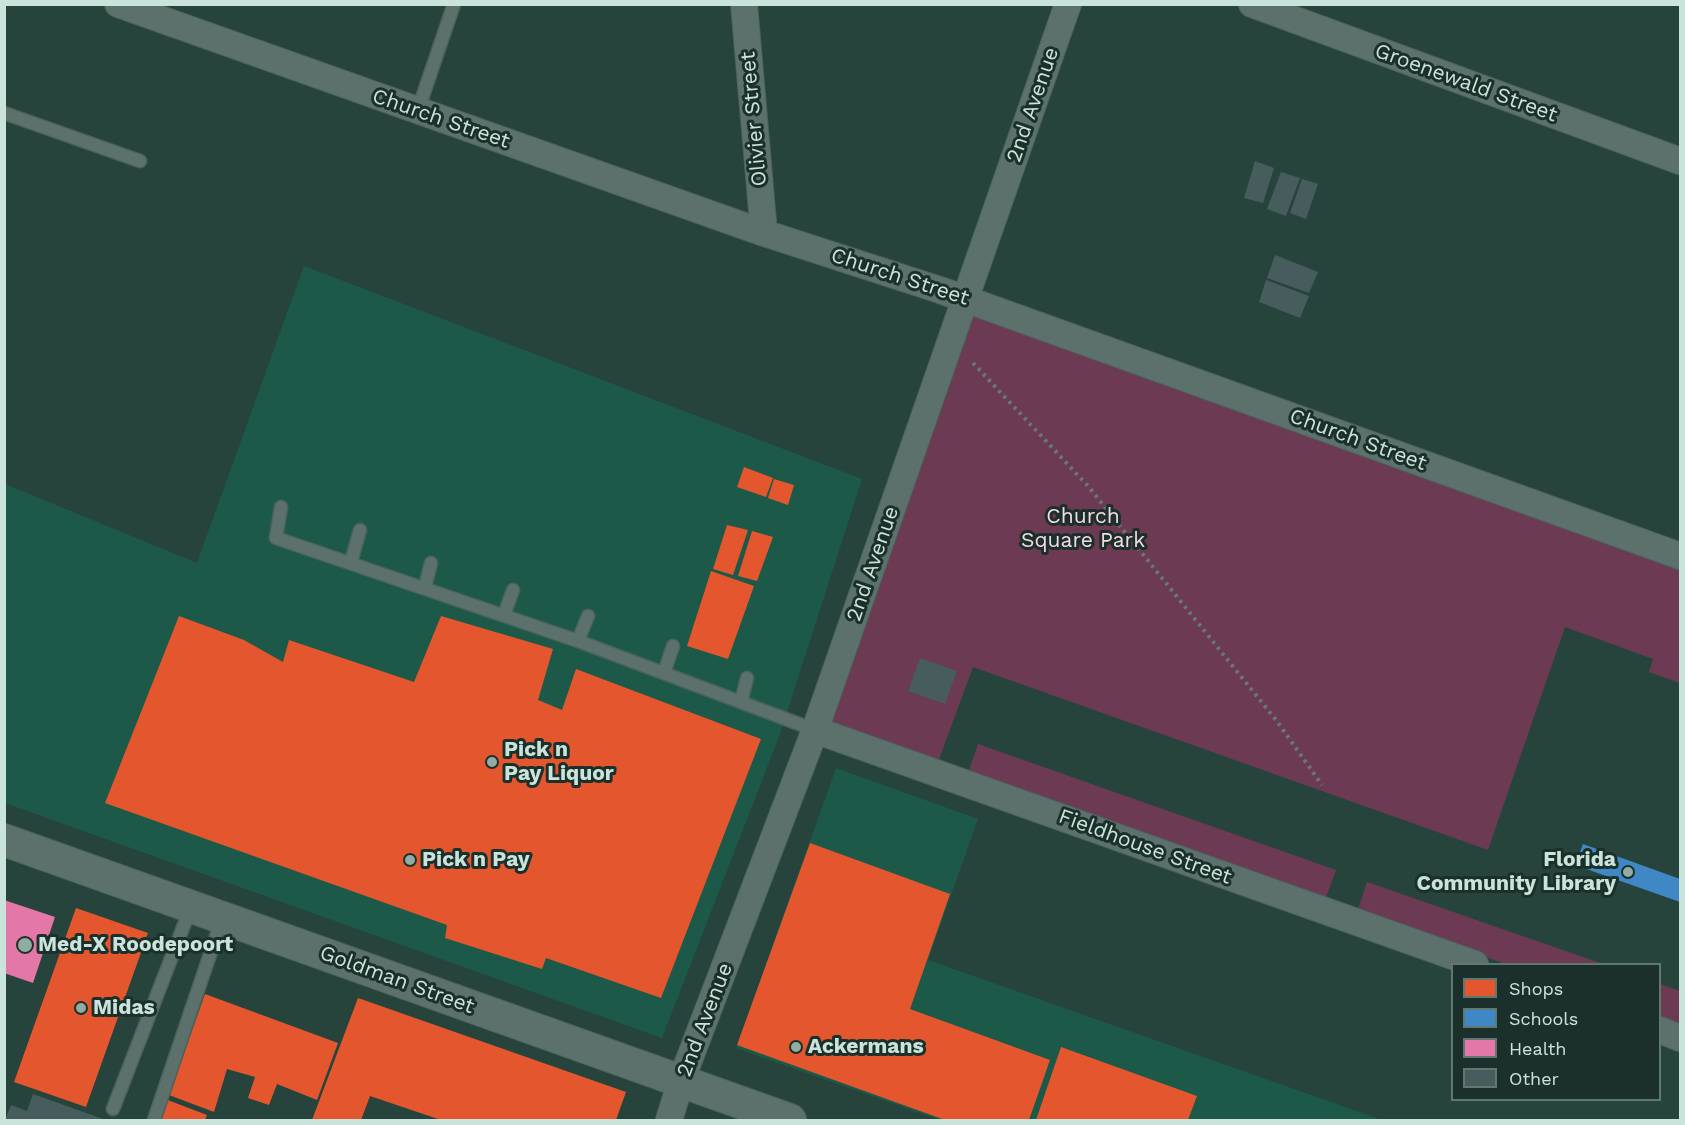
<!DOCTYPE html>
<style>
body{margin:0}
#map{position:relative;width:1685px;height:1125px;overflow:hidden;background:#27443c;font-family:"Work Sans",sans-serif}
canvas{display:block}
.frame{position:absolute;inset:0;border:6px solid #cae4db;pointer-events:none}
.legend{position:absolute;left:1451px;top:963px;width:210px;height:138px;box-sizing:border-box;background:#1b302a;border:2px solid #617871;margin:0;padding:8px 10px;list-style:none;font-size:18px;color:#cae4db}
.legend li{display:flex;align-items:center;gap:12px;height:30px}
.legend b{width:30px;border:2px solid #617871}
</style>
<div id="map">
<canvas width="1685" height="1125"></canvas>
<div class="frame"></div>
<ul class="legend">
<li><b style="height:16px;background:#e4572e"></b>Shops</li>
<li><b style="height:16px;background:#3f88c5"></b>Schools</li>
<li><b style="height:16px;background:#e377a8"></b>Health</li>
<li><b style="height:16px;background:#465c5d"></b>Other</li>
</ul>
</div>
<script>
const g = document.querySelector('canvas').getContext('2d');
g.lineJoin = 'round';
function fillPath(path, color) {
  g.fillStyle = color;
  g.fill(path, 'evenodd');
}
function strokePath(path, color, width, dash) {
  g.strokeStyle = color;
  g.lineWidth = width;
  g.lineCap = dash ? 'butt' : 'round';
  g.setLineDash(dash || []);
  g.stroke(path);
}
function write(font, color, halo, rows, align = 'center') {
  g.font = font + ' "Work Sans",sans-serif';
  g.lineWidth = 6;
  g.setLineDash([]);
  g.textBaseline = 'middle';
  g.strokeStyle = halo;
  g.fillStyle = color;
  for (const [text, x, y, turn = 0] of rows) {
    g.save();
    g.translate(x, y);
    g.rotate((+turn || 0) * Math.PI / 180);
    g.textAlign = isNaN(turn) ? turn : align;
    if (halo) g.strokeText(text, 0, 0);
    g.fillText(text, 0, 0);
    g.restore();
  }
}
fillPath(new Path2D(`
 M304,266L862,479L780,734L662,1038L5,803V484L197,563Z
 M836,768L978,819L928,960L1382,1120H940L736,1048Z`), '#1d5949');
fillPath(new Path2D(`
 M972,312L1680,567V683L1649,672L1653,659L1565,627L1488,850L973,667L938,762L829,724Z
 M978,744L1336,870L1325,900L968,773Z
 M1367,882L1603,964H1506L1357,912Z
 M1660,984L1680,991V1026L1660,1019Z`), '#6c3a52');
fillPath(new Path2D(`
 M744,467L773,478L766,497L737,487Z
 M774,479L794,485L788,505L768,498Z
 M727,525L748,530L733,575L713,569Z
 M752,531L773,537L757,581L738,576Z
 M711,571L754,586L728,659L687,646Z
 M179,616L244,640L283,662L289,640L414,682L441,616L553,649L538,700L562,710L576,669L761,739L661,998L546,958L542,969L445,938L447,925L105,803Z
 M810,843L950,894L910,1009L1050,1060L1029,1120H945L737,1045Z
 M76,908L148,933L86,1107L14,1082Z
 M205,994L338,1043L317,1100L277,1084L269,1105L248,1098L255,1077L227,1069L214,1112L169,1095Z
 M358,998L626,1092L616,1120H441L370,1096L361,1120H312Z
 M1061,1047L1197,1096L1188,1120H1036Z
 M165,1099L207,1115L205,1120H158Z`), '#e4572e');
fillPath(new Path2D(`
 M1583,844L1680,879V902L1575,865Z`), '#3f88c5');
fillPath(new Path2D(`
 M4,900L55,917L33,983L4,973Z`), '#e377a8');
fillPath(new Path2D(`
 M1255,161L1274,168L1263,203L1244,198Z
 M1281,172L1300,178L1286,216L1267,209Z
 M1302,179L1318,184L1306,219L1290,213Z
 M1275,255L1318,272L1309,293L1267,278Z
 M1266,280L1309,296L1300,318L1259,302Z
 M920,658L957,671L945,704L908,691Z
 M33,1094L106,1120H5L11,1105L27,1111Z`), '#465c5d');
const service = new Path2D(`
 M418,110L454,4
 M4,113L140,161
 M281,507L276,538L578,641L815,730
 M351,562L360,530
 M425,587L431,563
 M504,615L513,590
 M578,641L588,616
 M664,673L673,646
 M741,702L747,678
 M113,1109L191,907
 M154,1120L222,919`);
const minor = new Path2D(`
 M118,4L764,233L940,290L1680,556
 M744,4L764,233
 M1252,4L1680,161
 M815,730L1475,964
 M1660,1030L1680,1038
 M669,1120L681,1081L815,730L1068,4`);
const tertiary = new Path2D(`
 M4,840L790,1120`);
strokePath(service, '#4b625b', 15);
strokePath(minor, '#4b625b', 28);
strokePath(tertiary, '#4b625b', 34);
strokePath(new Path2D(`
 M973,363L1088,486L1276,720L1322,785`), '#667973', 4, [3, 4.5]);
strokePath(service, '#5d716c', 12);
strokePath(minor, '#5d716c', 26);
strokePath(tertiary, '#5d716c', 32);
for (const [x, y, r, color] of [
 [492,762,6,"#91aca3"],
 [410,860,6,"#91aca3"],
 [1628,872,6,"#91aca3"],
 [25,945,8,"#91aca3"],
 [81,1008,6,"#91aca3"],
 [796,1047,6,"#91aca3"]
]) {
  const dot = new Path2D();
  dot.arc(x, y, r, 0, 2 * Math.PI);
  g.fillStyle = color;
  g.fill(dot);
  strokePath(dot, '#1b302a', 2);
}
write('21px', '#cae4db', '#1b302a', [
 ["Groenewald Street",1466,83,20],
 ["2nd Avenue",1033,105,-71],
 ["Church Street",441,119,19],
 ["Olivier Street",754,119,-95],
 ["Church Street",900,277,18],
 ["Church Street",1358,440,20],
 ["2nd Avenue",873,564,-71],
 ["Fieldhouse Street",1145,847,20],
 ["Goldman Street",397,980,20],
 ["2nd Avenue",705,1020,-69]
]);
write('21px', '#f6d9e4', '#1b302a', [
 ["Church",1083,517],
 ["Square Park",1083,541]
]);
write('bold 21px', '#cae4db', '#1b302a', [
 ["Pick n",504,750],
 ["Pay Liquor",504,774],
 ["Pick n Pay",422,860],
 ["Florida",1616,860,"right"],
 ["Community Library",1616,884,"right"],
 ["Med-X Roodepoort",38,945],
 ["Midas",93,1008],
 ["Ackermans",808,1047]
], 'left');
</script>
